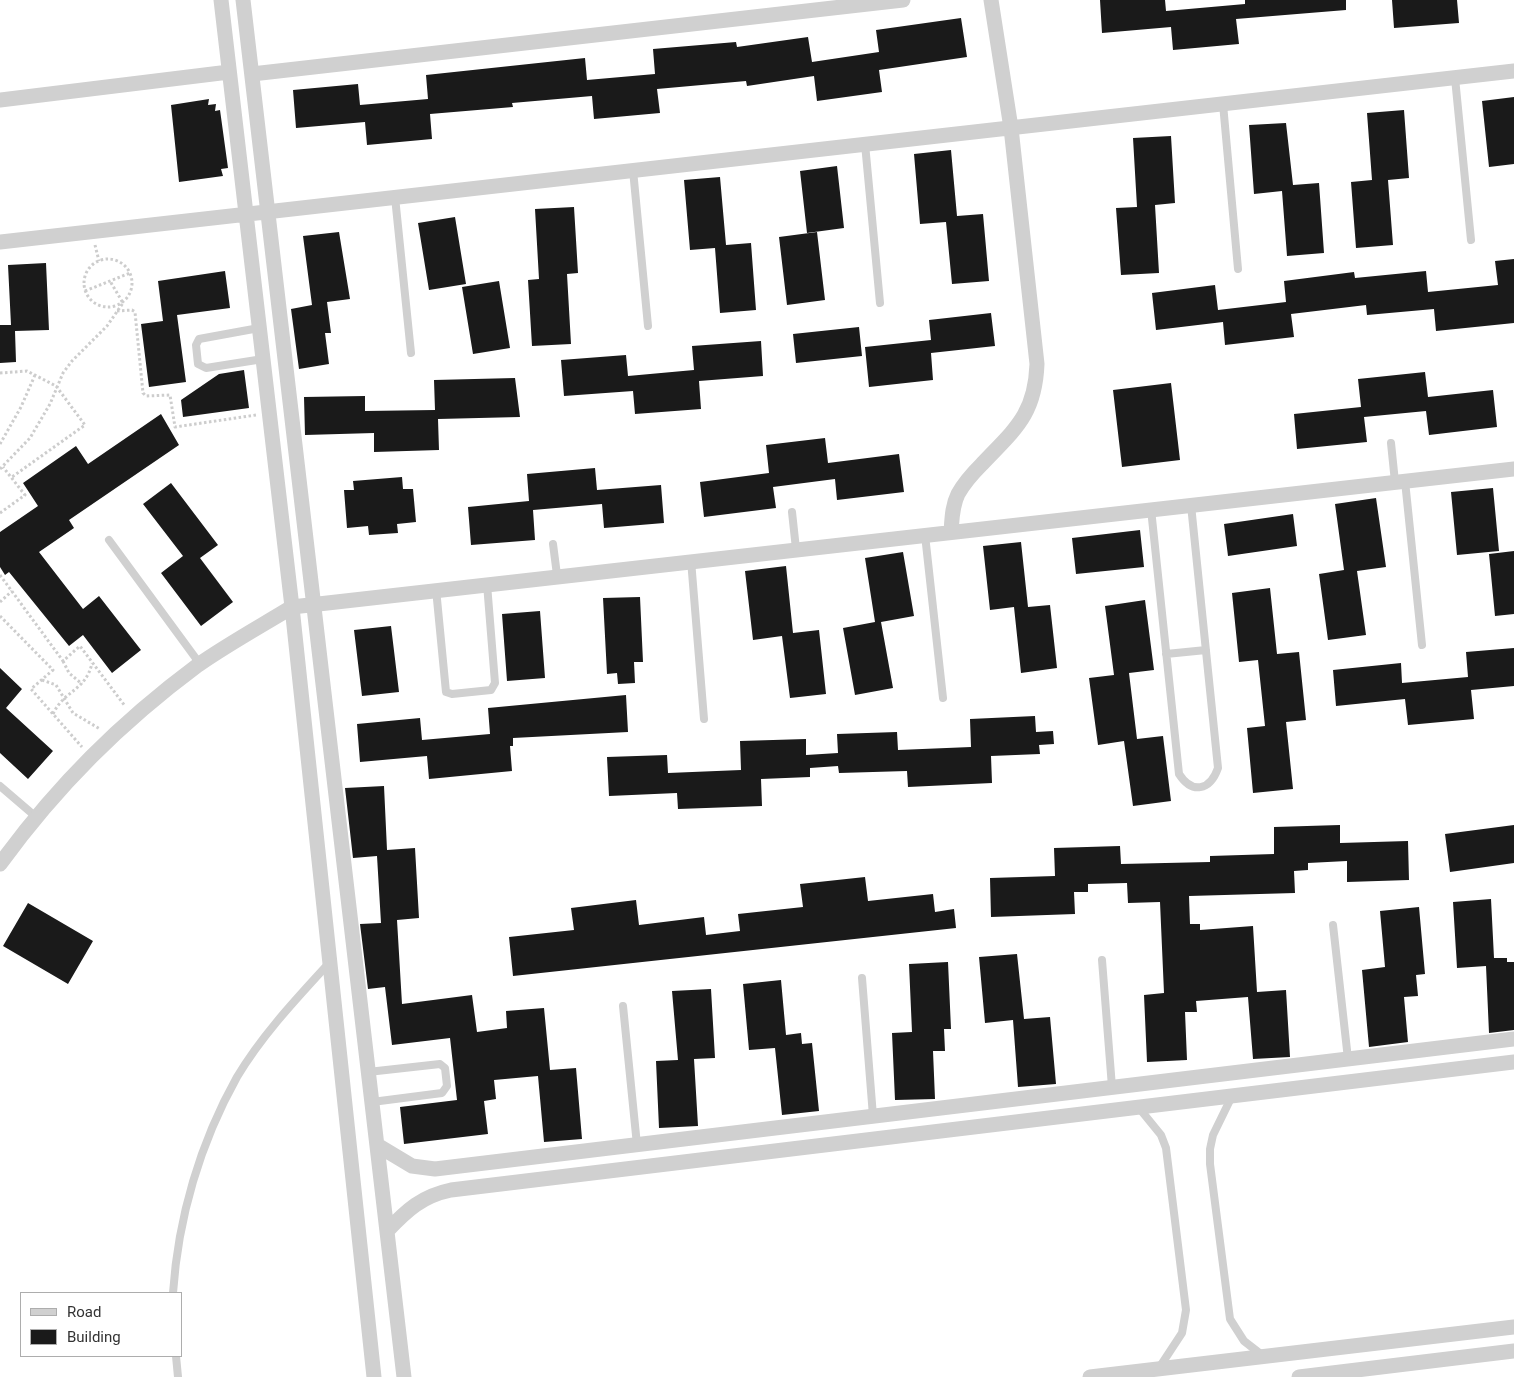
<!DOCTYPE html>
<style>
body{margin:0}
#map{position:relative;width:1514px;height:1377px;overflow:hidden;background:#fff;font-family:Roboto,sans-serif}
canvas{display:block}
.legend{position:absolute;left:20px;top:1292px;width:162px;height:65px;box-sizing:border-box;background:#fff;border:1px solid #adadad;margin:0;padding:6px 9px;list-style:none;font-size:15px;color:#333}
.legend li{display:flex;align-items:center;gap:10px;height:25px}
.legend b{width:25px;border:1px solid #adadad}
</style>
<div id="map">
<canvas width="1514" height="1377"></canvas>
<ul class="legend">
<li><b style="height:6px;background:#d0d0d0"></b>Road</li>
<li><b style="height:14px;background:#1a1a1a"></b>Building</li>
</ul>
</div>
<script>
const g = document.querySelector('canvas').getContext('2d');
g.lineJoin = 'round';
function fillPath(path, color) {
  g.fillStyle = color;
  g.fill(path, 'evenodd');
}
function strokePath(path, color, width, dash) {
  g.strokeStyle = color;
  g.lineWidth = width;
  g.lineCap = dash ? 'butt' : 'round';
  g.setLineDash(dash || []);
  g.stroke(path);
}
fillPath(new Path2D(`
 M1100,0H1165L1166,11L1245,4V0H1346V10L1236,19L1239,44L1173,50L1171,27L1102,33Z
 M1392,0H1457L1459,23L1394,28Z
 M961,18L967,57L879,70L882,92L817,101L814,76L747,86L746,81L657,89L660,113L594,119L592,96L512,103L513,107L430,114L432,139L367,145L365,122L296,128L293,90L358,84L360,105L428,99L426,75L585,58L587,80L655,74L653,49L736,42L737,47L808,37L812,62L879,52L876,30Z
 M1514,97V164L1489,167L1482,101Z
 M209,99L208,105L216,104L215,111L220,110L228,168L221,169L223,176L179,182L171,105Z
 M1404,110L1409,178L1388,180L1393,245L1356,248L1351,182L1372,180L1367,113Z
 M1286,123L1293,185L1319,183L1324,253L1287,256L1282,191L1254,194L1249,125Z
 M1171,136L1175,203L1155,205L1159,273L1121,275L1116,208L1137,207L1133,138Z
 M951,150L957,216L983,214L989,281L952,284L946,222L920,224L914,154Z
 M837,166L844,228L807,233L800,171Z
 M720,177L726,245L751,243L756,310L720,313L715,248L690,250L684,180Z
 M574,207L578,273L567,274L571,344L532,346L528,280L539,279L535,209Z
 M455,217L466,284L429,290L418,223Z
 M339,232L350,299L327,302L331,333H325L329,364L299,369L291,309L312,305L303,236Z
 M817,232L825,300L787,305L779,237Z
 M1514,259V323L1436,331L1434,309L1367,315L1366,305L1291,314L1294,337L1225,345L1223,322L1156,330L1152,293L1215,285L1218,310L1286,302L1284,281L1354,272L1355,278L1426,271L1428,292L1498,285L1495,261Z
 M46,263L49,330L15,331L16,362L0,363V325H11L8,265Z
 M225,271L230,308L177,315L186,382L149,387L141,324L163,321L158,281Z
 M499,281L510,348L473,354L462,287Z
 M991,313L995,346L931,353L933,380L869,387L865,347L931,340L929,320Z
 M859,327L862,356L796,363L793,334Z
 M761,341L763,376L699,381L701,409L635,414L633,391L564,396L561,360L626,355L628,376L694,370L692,346Z
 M244,370L249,408L183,417L181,400L219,374Z
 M1425,372L1428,397L1493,390L1497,427L1429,435L1426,411L1364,417L1367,442L1297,449L1294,414L1361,407L1358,379Z
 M515,378L520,417L438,419L439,450L374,452V433L305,435L304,397L365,396V411L435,410L434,380Z
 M1171,383L1180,460L1122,467L1113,390Z
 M161,414L179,445L69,520L74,528L39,552L83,609L99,596L141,650L112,673L83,635L69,646L9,572L5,575L0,567V532L38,506L23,483L76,446L88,464Z
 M825,438L828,463L899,454L904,492L837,500L835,479L773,487L776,508L704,517L700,482L769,473L766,445Z
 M595,468L597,490L661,485L664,523L604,528L602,504L533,510L535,540L471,545L468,507L529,501L527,474Z
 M402,477L403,489H413L416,522L397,524L398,533L369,535L368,526L347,528L344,490H354L353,481Z
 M171,483L218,545L200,558L233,602L201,626L161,573L183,556L143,504Z
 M1493,488L1499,551L1457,555L1451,492Z
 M1376,498L1386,567L1357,571L1366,635L1328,640L1319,574L1344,570L1335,504Z
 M1293,514L1297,546L1228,556L1224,524Z
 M1140,530L1144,567L1076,574L1072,538Z
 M1021,542L1028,607L1050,605L1057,668L1021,673L1014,607L990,610L983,546Z
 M1514,551V614L1495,616L1489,554Z
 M903,552L914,616L881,622L893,688L855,695L843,628L875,622L865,558Z
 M786,566L793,633L819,630L826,694L790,698L782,636L753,640L745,571Z
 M1270,588L1277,654L1299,652L1306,720L1286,722L1293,789L1253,793L1247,728L1265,726L1258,660L1239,662L1232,593Z
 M640,597L643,662H634L635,683L618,684L617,673L607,674L603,598Z
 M1145,600L1154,670L1129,673L1137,739L1163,736L1171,801L1133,806L1124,741L1098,745L1089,678L1114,675L1105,606Z
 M540,611L545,678L507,681L502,614Z
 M391,626L399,692L362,696L354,630Z
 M1514,648V686L1471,690L1474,719L1408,725L1405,699L1336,706L1333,670L1401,663L1402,683L1468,677L1466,652Z
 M0,668L22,689L6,708L53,751L28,779L0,753Z
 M626,695L628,732L513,738V746H510L512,771L429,779L427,756L360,762L357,724L420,718L422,740L490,734L488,708Z
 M1035,716L1036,732L1053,731L1054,744L1039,745L1040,754L991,756L992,783L908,787L907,771L839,773L838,766L810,768V777L761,779L762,806L678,809L677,793L609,796L607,757L667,755L668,773L741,770L740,741L806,739V755L838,753L837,734L897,732L898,750L971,747L970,719Z
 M384,786L387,850L415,848L419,918L397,920L402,1004L472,995L477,1032L507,1028L506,1011L544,1008L550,1070L576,1068L582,1139L544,1142L538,1076L494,1080L496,1099L484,1101L488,1134L404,1144L400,1107L457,1100L450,1038L392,1045L385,987L368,989L360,924L381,923L377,856L353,858L345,788Z
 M1340,825V843L1408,841L1409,880L1347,882V861L1308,863V870L1294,871L1295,893L1189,896L1190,924H1200V930L1253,926L1257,992L1286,990L1290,1057L1253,1059L1248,997L1196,1001L1197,1012H1185L1187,1060L1147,1062L1144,995L1164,993L1160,902L1128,903L1127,883L1088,884V892H1074L1075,914L991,917L990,878L1055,876L1054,848L1120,846L1121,864L1210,862V856L1274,854V827Z
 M1514,825V863L1450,872L1445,834Z
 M865,877L868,901L933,894L935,912L954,909L956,928L513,976L509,937L574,930L571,908L636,900L639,925L704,917L706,935L740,931L738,914L803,907L800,884Z
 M1491,899L1494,958H1507V962H1514V1030L1489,1033L1486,966L1457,968L1453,902Z
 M28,903L93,941L68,984L3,946Z
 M1419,907L1425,974L1416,975L1418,996L1404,997L1408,1042L1369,1047L1362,970L1385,967L1380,911Z
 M1017,954L1024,1019L1050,1017L1056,1084L1018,1087L1013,1020L985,1023L979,957Z
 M948,962L951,1029H944L945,1051H933L935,1099L895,1100L892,1033L912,1032L909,964Z
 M781,980L786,1035L801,1033L802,1044L812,1043L819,1111L782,1115L775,1048L749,1050L743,984Z
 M711,989L715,1058L694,1059L698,1126L659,1128L656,1061L678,1060L672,991Z`), '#1a1a1a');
strokePath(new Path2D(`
 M95,245L99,261
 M84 283a24 24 0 1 1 48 0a24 24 0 1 1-48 0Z
 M85,291L130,273
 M117,311L132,310L135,312L143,393L146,396L170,395L175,427L256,415
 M0,373L27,371L56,386L85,425L12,477
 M0,444L21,407L35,375
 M0,469L30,438L50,404L63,373L72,361L107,326L123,303L110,281
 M0,513L25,495L3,467
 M0,575L63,661L80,646L125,706
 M0,602L12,591
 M0,616L53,670L31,689L82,747
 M63,661L69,673L82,684
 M42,680L56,685L73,713L100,729
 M53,714C64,690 86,691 92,663`), '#cdcdcd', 3, [2.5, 2.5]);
strokePath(new Path2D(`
 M1455,78L1471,240
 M1223,104L1238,269
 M865,144L880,303
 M633,170L648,326
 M395,197L411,353
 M259,328L199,339L196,345L198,364L206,368L263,359
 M1391,443L1395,482
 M1405,481L1422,645
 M1151,509L1179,774C1192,794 1210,791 1218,768L1191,505
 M792,512L796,549
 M925,535L943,698
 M109,540L200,664
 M553,544L557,575
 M691,560L704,719
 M436,589L446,692L452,694L491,690L495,683L487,584
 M1166,654L1206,650
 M0,786L35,816
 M1333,925L1348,1059
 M1102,960L1112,1087
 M862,978L873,1116
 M623,1006L637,1145
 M368,1072L440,1064L445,1068L447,1086L442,1093L372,1102
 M1232,1096L1213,1135L1210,1149V1164L1230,1319L1244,1341L1262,1355
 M1139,1108L1161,1135L1166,1148L1186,1310L1182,1333L1159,1368
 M173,1293C178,1218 200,1143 237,1077C262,1035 297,998 330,962
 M176,1356L178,1377`), '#d0d0d0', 8);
strokePath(new Path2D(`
 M221,0L292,607L374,1377
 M243,0L404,1377
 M252,74L903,0
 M0,100L229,72
 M0,242L1514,71
 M951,532C952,519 952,506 958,494C964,483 973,473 982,464C1015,429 1035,415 1037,364L1011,128L991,0
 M0,864C57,786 120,723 198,665C228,644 261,626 292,607L1514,469
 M377,1145L412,1166L435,1169L1514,1039
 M387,1231C407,1210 422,1196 451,1190L1514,1062
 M1090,1377L1514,1327
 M1299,1377L1514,1351`), '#d0d0d0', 15);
</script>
